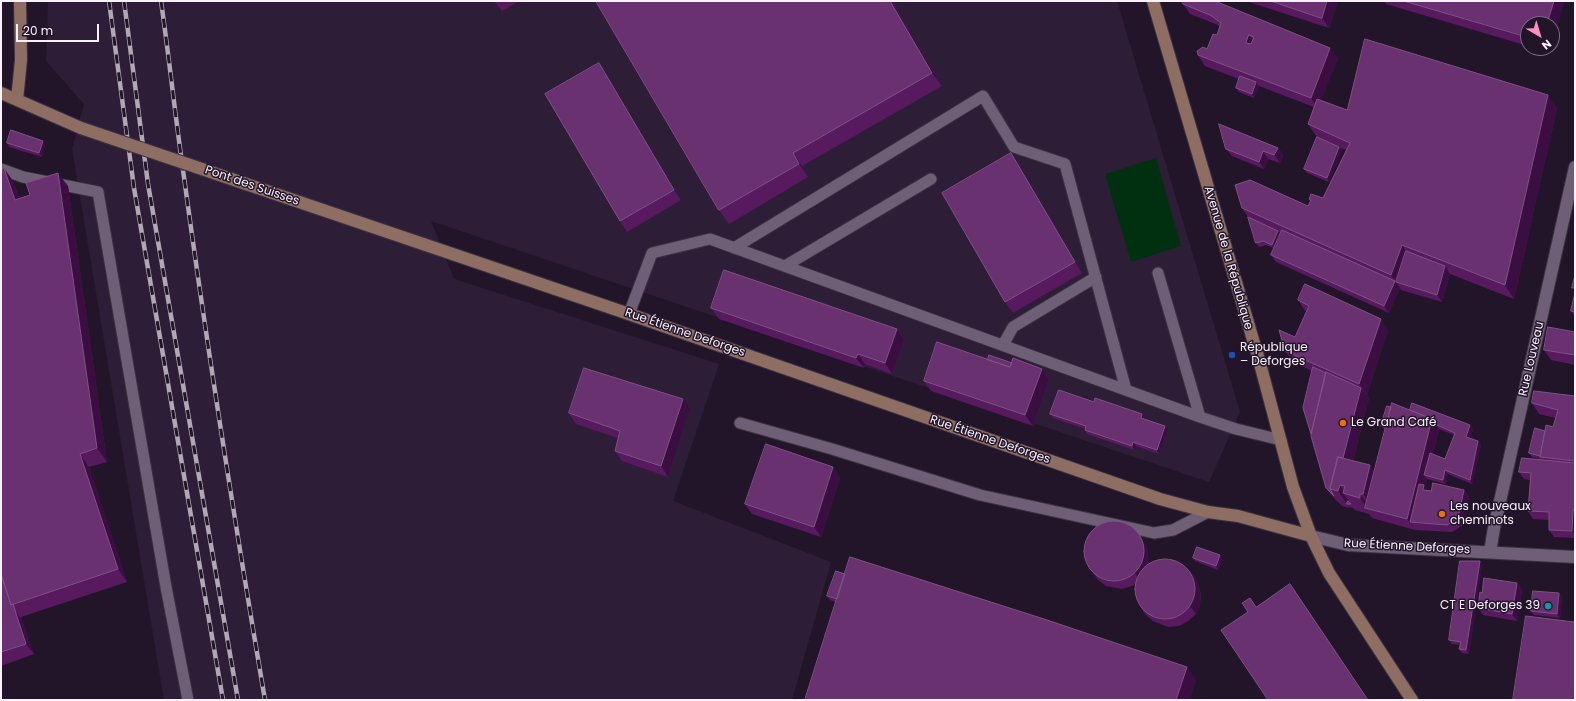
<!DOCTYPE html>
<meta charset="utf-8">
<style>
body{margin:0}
#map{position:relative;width:1576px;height:701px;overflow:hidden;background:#231529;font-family:Poppins,sans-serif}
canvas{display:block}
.frame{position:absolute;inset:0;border:2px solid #f9f2fd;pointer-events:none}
.north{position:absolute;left:1520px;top:16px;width:40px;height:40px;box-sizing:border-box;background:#231529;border:1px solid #796d7e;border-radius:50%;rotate:142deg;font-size:11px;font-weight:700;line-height:16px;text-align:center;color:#f9f2fd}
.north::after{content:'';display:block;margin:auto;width:14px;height:18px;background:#fb8fc4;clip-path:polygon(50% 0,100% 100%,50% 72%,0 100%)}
.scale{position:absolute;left:16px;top:24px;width:83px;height:18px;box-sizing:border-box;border:2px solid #f9f2fd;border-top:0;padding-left:5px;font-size:12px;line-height:14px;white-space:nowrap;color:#f9f2fd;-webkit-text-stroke:3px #231529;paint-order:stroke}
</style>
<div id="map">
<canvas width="1576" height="701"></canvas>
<div class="frame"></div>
<div class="north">N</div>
<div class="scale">20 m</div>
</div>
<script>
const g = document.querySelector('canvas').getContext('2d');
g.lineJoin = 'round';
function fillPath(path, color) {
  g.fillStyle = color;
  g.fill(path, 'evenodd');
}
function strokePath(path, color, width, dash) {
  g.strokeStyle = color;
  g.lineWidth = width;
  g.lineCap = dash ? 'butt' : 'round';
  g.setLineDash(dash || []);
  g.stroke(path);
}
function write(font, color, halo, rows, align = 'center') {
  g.font = font + ' Poppins,sans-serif';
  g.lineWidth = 3;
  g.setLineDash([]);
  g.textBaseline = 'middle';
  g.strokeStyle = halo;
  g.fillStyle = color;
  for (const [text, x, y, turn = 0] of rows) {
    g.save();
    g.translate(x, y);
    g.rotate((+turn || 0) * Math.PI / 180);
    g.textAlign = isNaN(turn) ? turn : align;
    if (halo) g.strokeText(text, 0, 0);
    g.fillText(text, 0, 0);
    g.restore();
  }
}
fillPath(new Path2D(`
 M48,1H1117L1240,412L1209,482L431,221L454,279L719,364L673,501L831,562L792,700H164L72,149L84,104L46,61Z`), '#2e1d37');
fillPath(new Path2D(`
 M1156,158L1181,246L1131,262L1105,174Z`), '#013010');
const lane = new Path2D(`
 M1,169L23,177L98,192L166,587L188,700
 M734,248L983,96L1014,147L1065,164L1126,390
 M785,266L931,179
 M1158,273L1200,417
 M629,314L652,253L710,239L1200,417L1236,429L1281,440
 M1003,345L1013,327L1096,277
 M740,423L832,449L980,495L1154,533L1173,530L1208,512`);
const street = new Path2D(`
 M1311,536L1348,545L1575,557
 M1490,552L1494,528L1575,167`);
const secondary = new Path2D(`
 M1153,1L1259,360L1293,487L1311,536L1329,573L1412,700
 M1,93L81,128
 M17,100L21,60L20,1
 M423,244L629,314L1160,499L1208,512L1238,516L1311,536`);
strokePath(lane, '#3b3241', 13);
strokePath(street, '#3b3241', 14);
strokePath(secondary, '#3b3241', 14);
strokePath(lane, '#6e5f77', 11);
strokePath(street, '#6e5f77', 12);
strokePath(secondary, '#8e6d62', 12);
const rail = new Path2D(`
 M109,1L134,188L223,700
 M124,1L148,184L238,700
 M161,1C169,57 175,114 183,170C207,347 235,524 265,700`);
strokePath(rail, '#b1a8b6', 4.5);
strokePath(rail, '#231529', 3, [9]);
const secondaryBridge = new Path2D(`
 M81,128L423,244`);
strokePath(secondaryBridge, '#3b3241', 14, []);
strokePath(secondaryBridge, '#8e6d62', 12);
fillPath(new Path2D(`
 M494,1H519L502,11Z
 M596,1H894L892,2L942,86L802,166L808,177L729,224L719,210Z
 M1249,1H1338L1329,28L1249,2Z
 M1384,1H1561L1564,4L1528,24V46L1386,4Z
 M1183,4L1338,58L1321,100L1347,110L1557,108L1514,299L1450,274L1442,302L1401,290L1400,288L1389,313L1276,262L1271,255L1274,248L1266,245L1259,247L1256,243L1248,217L1242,208L1308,206L1310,201L1309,199L1323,198L1346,150L1340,148L1342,150L1329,182L1307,173L1304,169L1317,137L1308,124L1314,107L1259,86L1254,98L1239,92L1236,88L1239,79L1205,66L1198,55L1207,49L1217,35L1220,27L1218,25L1190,14Z
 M1536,48H1550L1549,52Z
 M606,74L681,200L627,232L620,221Z
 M43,141L45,144L42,157L9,147L7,143Z
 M1278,148L1283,155L1280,163L1268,159L1264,169L1232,156L1226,149Z
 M1018,163L1082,273L1013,313L1005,302Z
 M1,168L13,181L19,198L68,186L107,462L89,467L127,582L21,617L34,654L1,666Z
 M1575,293V317L1571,311Z
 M1298,300L1388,330L1367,395H1366L1369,398L1353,461L1374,471L1385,430L1381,426L1391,407L1410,410L1473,429L1470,438L1481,445L1472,484L1448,474L1446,484L1427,479L1425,486L1429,491H1431L1464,490L1469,497L1463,525L1452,532L1415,530L1372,518L1369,514L1355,510L1353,508L1350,507V508L1342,506L1334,498L1326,488L1311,434L1312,371L1293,362L1285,351L1295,337L1307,311H1305ZM1439,429L1454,435L1445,459L1433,454Z
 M711,308L897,329L904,340L892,374L865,364L864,368L719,319Z
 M1575,332V365L1551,360L1544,350Z
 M988,360L1012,363L1042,369L1049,379L1033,426L931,391L924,381Z
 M1575,396V538L1554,537L1549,530V520L1533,519L1528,511L1530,480L1524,479L1519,472L1541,459L1532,457L1529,453L1545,431L1553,427L1556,418L1539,414L1532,403Z
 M1094,402L1142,414L1145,418V419L1168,430L1159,454L1136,446L1134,450L1087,434L1085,430V429L1053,418L1050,414Z
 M690,409L668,477L622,461L615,451L618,438L576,424L569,413Z
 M833,467L840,478L821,537L752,514L745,504Z
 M1147,547L1149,563L1190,571L1196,579L1201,594L1200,604L1196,614L1188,621L1179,626L1168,627L1153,621L1145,614L1140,606L1135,584L1132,586L1122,589L1106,586L1098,580L1087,564Z
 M1193,558L1223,559L1218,570L1195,561Z
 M1482,565L1469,654L1462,653L1459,649L1460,645L1452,644L1449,640Z
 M1517,583L1522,590L1517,621L1483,615L1478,608L1482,593Z
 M1559,593L1562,597L1560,618L1534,615L1531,611Z
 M827,596L1196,680L1189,700H805L836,602L830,600Z`), '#571a5f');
fillPath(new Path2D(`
 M890,1H891L942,86L932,73Z
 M1327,1H1338L1329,28L1322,18Z
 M1554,1H1561L1564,4L1552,42V24H1547Z
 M1249,35L1257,46L1254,53L1246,43Z
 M1330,48L1338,58L1318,109L1311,98Z
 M1546,48H1550L1549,52Z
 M599,63L606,74L681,200L674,190Z
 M1256,82L1259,86L1254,98L1252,94Z
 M1548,95L1557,108L1514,299L1505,285Z
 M43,141L45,144L42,157L39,153Z
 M1339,147L1342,150L1329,182L1327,178Z
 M1278,148L1283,155L1280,163L1274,155Z
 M1263,151L1268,159L1264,169L1259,162Z
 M793,153L802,166L808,177L799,164Z
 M1011,153L1018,163L1082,273L1075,262Z
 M4,168L13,181L24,213L15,200L4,173Z
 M58,173L68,186L107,462L97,448Z
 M1278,231L1281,234L1275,248L1272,245Z
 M1402,245L1412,259L1396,282L1391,275Z
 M1445,266L1450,274L1442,302L1437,295Z
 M1395,281L1400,288L1389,313L1384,306Z
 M1381,319L1388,330L1367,395L1359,384Z
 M897,329L904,340L892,374L885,363Z
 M858,354L865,364L864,368L856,358Z
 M1042,369L1049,379L1033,426L1025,415Z
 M1361,388L1369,398L1346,488L1345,486L1340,485L1346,494L1343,493L1351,504H1347L1350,507V508L1338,491H1335Z
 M683,399L690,409L668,477L661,466Z
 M1142,414L1145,418L1144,422L1141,418Z
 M1432,419L1439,429L1428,476L1424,475L1427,479L1425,486L1430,492L1410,522L1415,530L1407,519Z
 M1470,425L1473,429L1469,441L1466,437Z
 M1165,426L1168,430L1159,454L1157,450Z
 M1478,441L1481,445L1472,484L1470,480Z
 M1133,442L1136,446L1134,450L1132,446Z
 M80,454L89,467L127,582L118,569Z
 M1370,465L1382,482L1374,511L1363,494Z
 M833,467L840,478L821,537L814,527Z
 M1445,470L1448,474L1446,484L1443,480Z
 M1464,490L1469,497L1463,525L1458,518Z
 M1360,494L1372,510L1367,508L1360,498Z
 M1573,510L1575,512V535L1572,531Z
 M1136,531L1147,547L1149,562L1146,572L1140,581L1135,573Z
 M1220,555L1223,559L1218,570L1216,566Z
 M1480,561L1482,565L1469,654L1466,650Z
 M1190,571L1196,579L1201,594L1200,604L1196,614L1190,606Z
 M1517,583L1522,590L1517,621L1512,614Z
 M1559,593L1562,597L1560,618L1557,614Z
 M15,610L20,618L21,617L34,654L26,644Z
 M1187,667L1196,680L1189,700H1176Z`), '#3b0e42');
const building = new Path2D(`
 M596,1H890L932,73L793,153L799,164L719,210Z
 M1182,1H1215L1330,48L1311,98L1198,55L1197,51L1203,47L1207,49L1213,34L1217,35L1221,23L1210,15L1183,4ZM1249,35L1254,37L1251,44L1246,43Z
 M1271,1H1327L1322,18Z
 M1404,1H1554L1547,24H1528V37Z
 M1365,39L1548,95L1505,285L1402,245L1391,275L1242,208L1235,185L1250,180L1308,206L1311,200L1309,199L1311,194L1323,198L1350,143L1308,124L1317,99L1347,110Z
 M599,63L674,190L620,221L545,94Z
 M1240,76L1256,82L1252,94L1236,88Z
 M1219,124L1278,148L1274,155L1263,151L1259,162L1226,149Z
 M11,130L43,141L39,153L7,143Z
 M1317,137L1339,147L1327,178L1304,169Z
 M1011,153L1075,262L1005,302L942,193Z
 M4,168L15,200L30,195L26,183L58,173L97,448L80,454L118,569L11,605L1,574V171Z
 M1248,217L1278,231L1272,245L1263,241L1256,243Z
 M1282,230L1395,281L1384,306L1271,255Z
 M1406,251L1445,266L1437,295L1396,282Z
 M724,270L897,329L885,363L858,354L856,358L711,308Z
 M1575,275V288H1572Z
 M1305,284L1381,319L1359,384L1285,351L1279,330L1295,337L1309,306L1298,300Z
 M1575,293V312L1571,311Z
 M1548,327L1575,332V355L1544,350Z
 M937,342L1010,367L1013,358L1042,369L1025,415L924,381Z
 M989,355L1012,363L1010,367L988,360Z
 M1313,367L1326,373L1311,434L1303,408Z
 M584,368L683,399L661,466L615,451L620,431L569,413Z
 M1326,372L1361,388L1343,458L1338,457L1330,489L1334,496L1326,488L1311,436Z
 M1059,390L1094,402L1095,398L1142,414L1141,418L1165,426L1157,450L1133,442L1132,446L1085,430L1086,426L1050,414Z
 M1534,391L1575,396V461L1540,457L1546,425L1553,427L1558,410L1532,403Z
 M1392,403L1432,419L1407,519L1365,508Z
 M1412,403L1470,425L1466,437L1478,441L1470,480L1445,470L1443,480L1424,475L1430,453L1445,459L1455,433L1437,425L1432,419L1410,410Z
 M1387,406L1391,407L1385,427L1381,426Z
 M1535,428L1545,431L1540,456L1529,453Z
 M766,444L833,467L814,527L745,504Z
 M1338,457L1370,465L1363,494H1360V498L1343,493L1345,486L1340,485L1338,491L1330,489Z
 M1522,458L1575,463V510H1573L1572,531L1549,530V512L1528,511L1531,473L1519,472Z
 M1433,483L1464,490L1458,518L1447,525L1410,522L1419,484L1424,485L1423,490L1431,491Z
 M1348,501L1351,504H1347Z
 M1084 551a30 30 0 1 1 60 0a30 30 0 1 1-60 0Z
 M1197,547L1220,555L1216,566L1193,558Z
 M850,557L1044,619L1187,667L1176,700H805Z
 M1135 589a30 30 0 1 1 60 0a30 30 0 1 1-60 0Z
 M1460,561H1480L1466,650L1459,649L1461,642L1449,640Z
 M836,571L845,574L837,599L827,596Z
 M1,574L11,605L13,604L26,644L1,652Z
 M1484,578L1517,583L1512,614L1478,608L1480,592L1482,593Z
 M1290,584L1368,700H1268L1221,630L1248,612L1242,603L1250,598L1256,607Z
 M1533,591L1559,593L1557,614L1531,611Z
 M1526,616L1574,622L1575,618V700H1513Z`);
fillPath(building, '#693170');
strokePath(building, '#7f5086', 1);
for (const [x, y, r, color] of [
 [1232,355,4,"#1a4fb4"],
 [1343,423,4,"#e8710a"],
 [1442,514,4,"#e8710a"],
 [1548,606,4,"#0f9aa8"]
]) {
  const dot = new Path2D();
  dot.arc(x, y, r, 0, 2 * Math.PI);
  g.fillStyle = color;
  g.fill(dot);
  strokePath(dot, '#231529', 1.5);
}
write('12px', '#f9f2fd', '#231529', [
 ["Pont des Suisses",252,186,19],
 ["Avenue de la République",1228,258,74],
 ["Rue Étienne Deforges",685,333,19],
 ["Rue Louveau",1532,359,-77],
 ["Rue Étienne Deforges",990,440,19],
 ["Rue Étienne Deforges",1407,547,3]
]);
write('12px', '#f9f2fd', '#231529', [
 ["République",1240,348],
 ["– Deforges",1240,362],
 ["Le Grand Café",1351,423],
 ["Les nouveaux",1450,507],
 ["cheminots",1450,521],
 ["CT E Deforges 39",1540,606,"right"]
], 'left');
</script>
